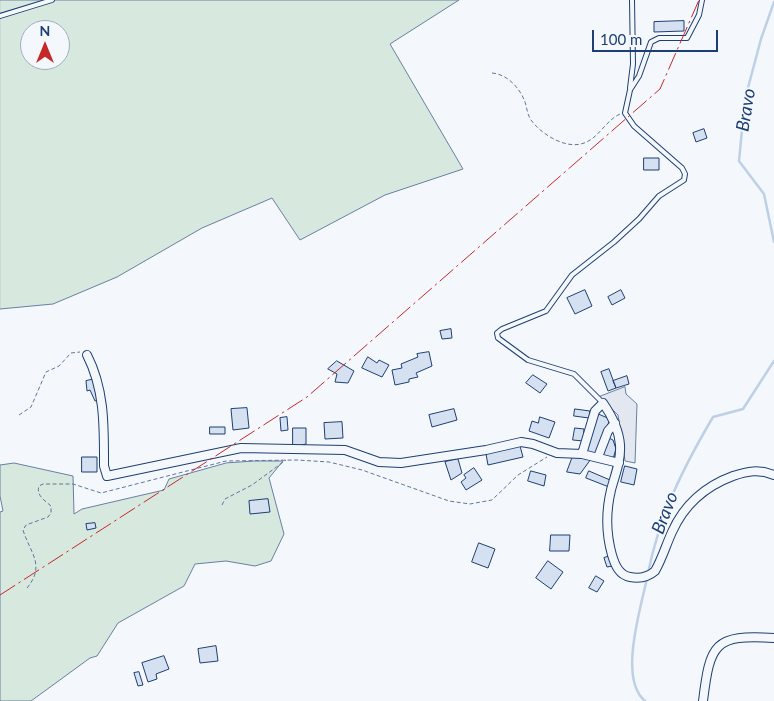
<!DOCTYPE html>
<style>
body{margin:0}
#map{position:relative;width:774px;height:701px;overflow:hidden;background:#f4f7fb;font-family:Lato,sans-serif}
canvas{display:block}
.north{position:absolute;left:20px;top:20px;width:50px;height:50px;box-sizing:border-box;background:#f4f7fb;border:1px solid #9eadc5;border-radius:50%;rotate:0deg;font-size:14px;font-weight:700;line-height:20px;text-align:center;color:#1d3f73}
.north::after{content:'';display:block;margin:auto;width:18px;height:22px;background:#c62828;clip-path:polygon(50% 0,100% 100%,50% 72%,0 100%)}
.scale{position:absolute;left:592px;top:30px;width:126px;height:22px;box-sizing:border-box;border:2px solid #1d3f73;border-top:0;padding-left:6px;font-size:15px;line-height:18px;white-space:nowrap;color:#1d3f73;-webkit-text-stroke:4px #f4f7fb;paint-order:stroke}
</style>
<div id="map">
<canvas width="774" height="701"></canvas>
<div class="north">N</div>
<div class="scale">100 m</div>
</div>
<script>
const g = document.querySelector('canvas').getContext('2d');
g.lineJoin = 'round';
function fillPath(path, color) {
  g.fillStyle = color;
  g.fill(path, 'evenodd');
}
function strokePath(path, color, width, dash) {
  g.strokeStyle = color;
  g.lineWidth = width;
  g.lineCap = dash ? 'butt' : 'round';
  g.setLineDash(dash || []);
  g.stroke(path);
}
function write(font, color, halo, rows, align = 'center') {
  g.font = font + ' Lato,sans-serif';
  g.lineWidth = 4;
  g.setLineDash([]);
  g.textBaseline = 'middle';
  g.strokeStyle = halo;
  g.fillStyle = color;
  for (const [text, x, y, turn = 0] of rows) {
    g.save();
    g.translate(x, y);
    g.rotate((+turn || 0) * Math.PI / 180);
    g.textAlign = isNaN(turn) ? turn : align;
    if (halo) g.strokeText(text, 0, 0);
    g.fillText(text, 0, 0);
    g.restore();
  }
}
const green = new Path2D(`
 M0,0H459L390,44L463,169L385,195L300,240L272,198L202,228L117,277L53,304L0,309ZM30,30H60V60H30Z
 M255,461H283L269,478L284,534L271,561L255,566L226,561L195,564L184,586L118,623L97,656L90,658L31,701H0V512L3,511L0,496V465L14,463L73,476L74,514L82,509L164,490L169,479L226,463Z`);
fillPath(green, '#d7e8df');
strokePath(green, '#687fa3', 1);
const parking = new Path2D(`
 M625,387L626,394L637,404L635,463L625,461L618,415L599,397Z`);
fillPath(parking, '#e3e8f0');
strokePath(parking, '#687fa3', 1);
strokePath(new Path2D(`
 M774,2L761,39L745,99L739,161L764,194L774,242
 M648,573C660,514 683,468 713,417L743,409L774,361
 M645,701C618,679 641,608 647,578`), '#bed0e5', 2.5);
const building = new Path2D(`
 M684,21V31L654,32V22Z
 M704,129L707,138L696,142L693,133Z
 M644,158H659V170H644Z
 M585,290L592,306L575,314L567,298Z
 M621,290L625,298L612,305L608,297Z
 M451,329L452,338L442,339L440,331Z
 M429,352L432,366L416,373L418,377L409,379V382L395,385L392,370L402,368L401,364L418,357L417,354Z
 M368,357L377,363L379,360L389,365L382,377L362,368Z
 M337,361L354,371L348,383L335,382L337,374L328,369Z
 M609,369L616,388L608,391L601,372Z
 M533,375L547,384L540,393L526,383Z
 M627,376L629,384L616,388L613,381Z
 M95,379L99,400L95,401L90,390L87,391L86,381Z
 M247,408L249,428L233,430L231,409Z
 M454,409L457,420L432,427L429,415Z
 M575,409L590,411L589,418L574,416Z
 M596,413L610,419L597,455L585,452Z
 M287,417L288,430L281,431L280,418Z
 M540,417L555,422L549,438L529,431L532,421L538,423Z
 M342,422L343,438L325,439L324,423Z
 M210,427H225V434H210Z
 M293,428H306V444L293,447Z
 M575,428L584,429L583,441L573,440Z
 M607,437L613,440L616,449L613,459L600,455Z
 M520,446L523,457L488,465L486,454Z
 M573,456L591,459L580,474L567,472Z
 M82,457H97V472H82Z
 M458,459L462,473L451,480L445,462Z
 M625,466L637,469L634,485L621,482Z
 M474,468L482,480L466,490L461,482L466,478L464,475Z
 M531,471L546,475L544,486L528,481Z
 M589,471L610,480L609,487L586,478Z
 M268,499L270,512L250,514L249,501Z
 M95,523L96,528L87,530L86,524Z
 M551,535H570L569,551H550Z
 M479,543L495,549L488,568L472,562Z
 M610,556L613,566L607,567L604,558Z
 M548,561L563,572L551,589L536,578Z
 M596,576L604,581L597,592L589,588Z
 M216,646L218,661L200,663L198,649Z
 M164,656L169,669L156,674L157,679L148,682L142,663Z
 M139,672L143,685L138,686L134,673Z`);
fillPath(building, '#d5e0f0');
strokePath(building, '#1d3f73', 1);
const lane = new Path2D(`
 M0,16L52,0
 M630,88L633,64L632,0
 M603,403L574,374L528,360L498,338L497,333L502,329L546,311L572,275L614,242L639,219L659,196L684,180L685,174L682,168L634,126L625,113L630,90L639,76L651,42L659,38H687L699,15L702,0`);
const street = new Path2D(`
 M87,355C105,390 104,427 104,466L107,476L241,448L345,450L379,462L401,463L486,450L521,442L533,444L557,453L582,454L619,463
 M582,454L595,411L603,403C612,416 619,430 620,445C621,461 615,475 611,490C606,511 606,534 612,555C615,565 619,575 630,577C640,579 648,577 655,571C662,559 666,545 672,532C684,505 706,486 733,476C748,471 759,469 774,475
 M598,457L608,431L615,423
 M703,701C710,644 714,634 774,638`);
strokePath(lane, '#1d3f73', 6);
strokePath(street, '#1d3f73', 10);
strokePath(new Path2D(`
 M492,73C507,74 520,88 525,102C527,108 527,114 531,120C541,134 566,150 584,143C599,138 605,121 620,114
 M19,415L31,407L46,372L59,366L71,353L80,352
 M222,505L225,499L252,485L286,460
 M27,588C46,565 30,553 23,530L26,525L48,517L51,513V506C44,500 36,495 39,486L43,484H73L101,493L226,461L297,460L329,462L362,470L449,501L470,504L492,500L518,475L547,457`), '#5e769c', 1, [4, 2.5]);
strokePath(lane, '#f4f7fb', 4);
strokePath(street, '#f4f7fb', 8);
strokePath(new Path2D(`
 M0,595L307,397L660,89L699,0`), '#c62828', 1, [18, 4, 2.5, 4]);
write('italic 18px', '#1d3f73', '#f4f7fb', [
 ["Bravo",746,110,-81],
 ["Bravo",665,513,-69]
]);
</script>
